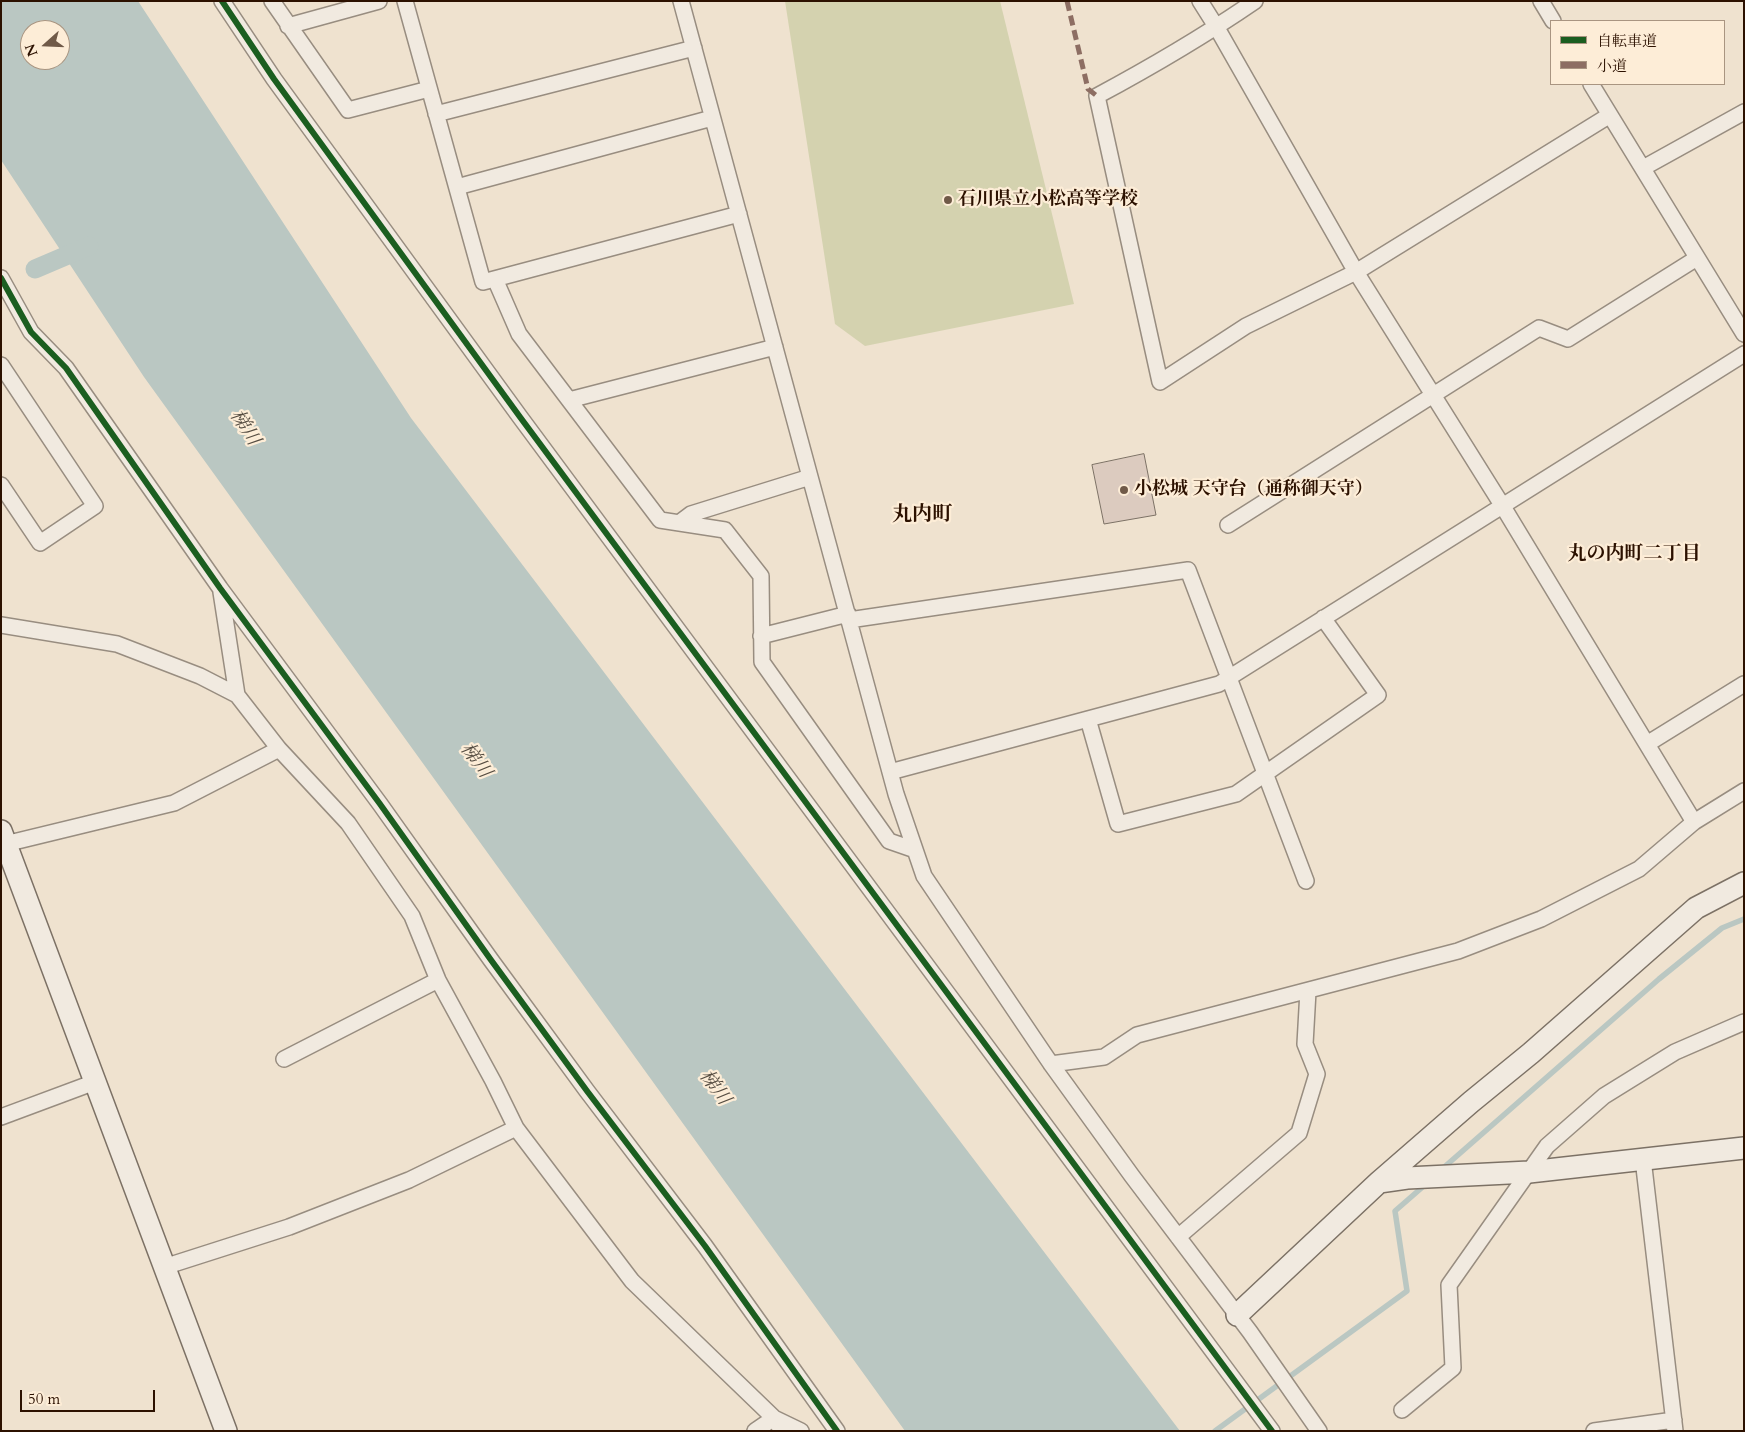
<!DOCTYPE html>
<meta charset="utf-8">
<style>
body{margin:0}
#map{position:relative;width:1745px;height:1432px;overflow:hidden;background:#efe2cf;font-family:Cardo,"Noto Serif JP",serif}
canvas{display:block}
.frame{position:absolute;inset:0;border:2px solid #2c1100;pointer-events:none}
.legend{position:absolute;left:1550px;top:20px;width:175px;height:65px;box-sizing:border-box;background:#fdedd7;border:1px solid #a99581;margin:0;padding:6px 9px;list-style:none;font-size:15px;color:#2c1100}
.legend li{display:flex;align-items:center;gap:10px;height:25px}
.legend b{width:25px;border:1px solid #a99581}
.north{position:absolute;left:20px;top:20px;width:50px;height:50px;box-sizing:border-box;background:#fdedd7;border:1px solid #a99581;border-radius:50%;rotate:250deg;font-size:14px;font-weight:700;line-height:20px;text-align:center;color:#2c1100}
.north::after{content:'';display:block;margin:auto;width:18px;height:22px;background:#705a48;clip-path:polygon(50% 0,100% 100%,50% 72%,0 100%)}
.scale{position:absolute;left:20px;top:1390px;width:135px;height:22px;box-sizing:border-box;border:2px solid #2c1100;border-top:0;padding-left:6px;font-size:15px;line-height:18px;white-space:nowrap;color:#2c1100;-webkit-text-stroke:4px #fdedd7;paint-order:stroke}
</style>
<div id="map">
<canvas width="1745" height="1432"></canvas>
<div class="frame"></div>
<ul class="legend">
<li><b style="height:6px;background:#1b5e20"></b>自転車道</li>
<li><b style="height:6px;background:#8d6e63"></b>小道</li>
</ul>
<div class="north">N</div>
<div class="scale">50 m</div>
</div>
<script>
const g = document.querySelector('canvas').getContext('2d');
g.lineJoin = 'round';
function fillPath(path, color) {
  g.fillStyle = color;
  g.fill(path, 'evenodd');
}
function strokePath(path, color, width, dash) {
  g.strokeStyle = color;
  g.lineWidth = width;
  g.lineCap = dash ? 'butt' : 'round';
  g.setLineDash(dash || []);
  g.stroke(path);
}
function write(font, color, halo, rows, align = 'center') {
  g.font = font + ' Cardo,"Noto Serif JP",serif';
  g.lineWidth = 4.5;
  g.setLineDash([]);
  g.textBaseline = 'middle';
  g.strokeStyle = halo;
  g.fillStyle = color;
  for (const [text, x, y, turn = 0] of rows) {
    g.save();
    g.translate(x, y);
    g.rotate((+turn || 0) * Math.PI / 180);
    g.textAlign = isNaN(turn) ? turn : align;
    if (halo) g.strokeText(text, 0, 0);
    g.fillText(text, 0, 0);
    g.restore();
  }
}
fillPath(new Path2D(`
 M785,1H1000L1074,304L865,346L835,324Z`), '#d4d2af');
fillPath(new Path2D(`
 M1,1H138L411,418L1180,1431H905L144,377L1,160ZM30,30H60V60H30Z`), '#bac7c2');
strokePath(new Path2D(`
 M1442,1169L1659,979L1722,928L1744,919
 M1215,1431L1407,1291L1395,1211L1426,1184`), '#bac7c2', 5.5);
strokePath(new Path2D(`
 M35,269L89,246`), '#bac7c2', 19);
const building = new Path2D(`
 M1144,454L1156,515L1104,524L1092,465Z`);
fillPath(building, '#dccbbf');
strokePath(building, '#7c7165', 1);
const street = new Path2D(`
 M222,1L274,79L520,417L1272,1431
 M272,1L348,110L429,89
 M405,1L483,282L739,214
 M681,1L896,794L924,876L1051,1064L1132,1176L1250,1332L1319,1431
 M1200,1L1217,28L1356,272L1502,505L1694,822
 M1255,1C1204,36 1151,67 1097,96L1160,382L1246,326L1356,272L1610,115
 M1541,1L1553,21
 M288,26L379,1
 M1591,84L1744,334
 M436,114L694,48
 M1643,168L1744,112
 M457,187L712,118
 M1,278L31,332L66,368L220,588L380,804L491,960L587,1091L705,1246L837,1431
 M495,279L519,334L660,520L725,530L761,576L762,662L889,841L915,850
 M1,365L95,506L40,543L1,485
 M569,400L775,347
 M679,523L691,514L810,477
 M1228,525L1539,328L1568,339L1697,258
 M221,592L237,695
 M849,620L1188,570L1306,881
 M1,625L117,644L200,676L237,695L279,749L348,823L412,916L438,980L493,1081L516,1128L632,1281L774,1418L782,1431
 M761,636L848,614
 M1088,719L1118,824L1236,794L1378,695L1323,618
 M1647,744L1744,684
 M890,772L1219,684L1744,354
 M1,845L174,803L279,749
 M284,1059L438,980
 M1051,1064L1104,1057L1137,1035L1458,951L1541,919L1639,869L1694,822L1744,791
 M1,1117L95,1082
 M1643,1159L1675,1431
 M1178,1237L1299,1133L1317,1074L1305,1044L1308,991
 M164,1267L289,1227L409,1180L516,1128
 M1402,1410L1453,1368L1449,1285L1547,1146L1604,1096L1675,1052L1744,1022
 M774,1418L801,1431
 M755,1431L774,1418
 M1594,1431L1674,1420`);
const secondary = new Path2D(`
 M1,831L226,1431
 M1379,1182L1407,1178L1529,1172L1744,1148
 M1237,1315L1379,1182L1471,1102L1531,1053L1696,908L1744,883`);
strokePath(street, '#988d80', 18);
strokePath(secondary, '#7c7165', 24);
strokePath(street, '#f1eae0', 15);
strokePath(secondary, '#f1eae0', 21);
strokePath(new Path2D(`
 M1067,1L1088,89L1097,96`), '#8d6e63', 5, [10, 5]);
strokePath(new Path2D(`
 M222,1L274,79L520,417L1272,1431
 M1,278L31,332L66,368L220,588L380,804L491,960L587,1091L705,1246L837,1431`), '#1b5e20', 6);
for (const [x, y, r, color] of [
 [948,200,5,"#705a48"],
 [1124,490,5,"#705a48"]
]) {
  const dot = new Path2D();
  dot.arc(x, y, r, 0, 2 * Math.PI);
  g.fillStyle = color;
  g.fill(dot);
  strokePath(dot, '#fdedd7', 2);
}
write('bold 18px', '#2c1100', '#fdedd7', [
 ["石川県立小松高等学校",958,200],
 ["小松城 天守台（通称御天守）",1134,490]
], 'left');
write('italic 19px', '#564d42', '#fdedd7', [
 ["梯川",244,428,57],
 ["梯川",475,761,54],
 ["梯川",714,1088,54]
]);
write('bold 19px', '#2c1100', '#fdedd7', [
 ["丸の内町二丁目",1634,555]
]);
write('bold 20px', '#2c1100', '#fdedd7', [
 ["丸内町",922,515]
]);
</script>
